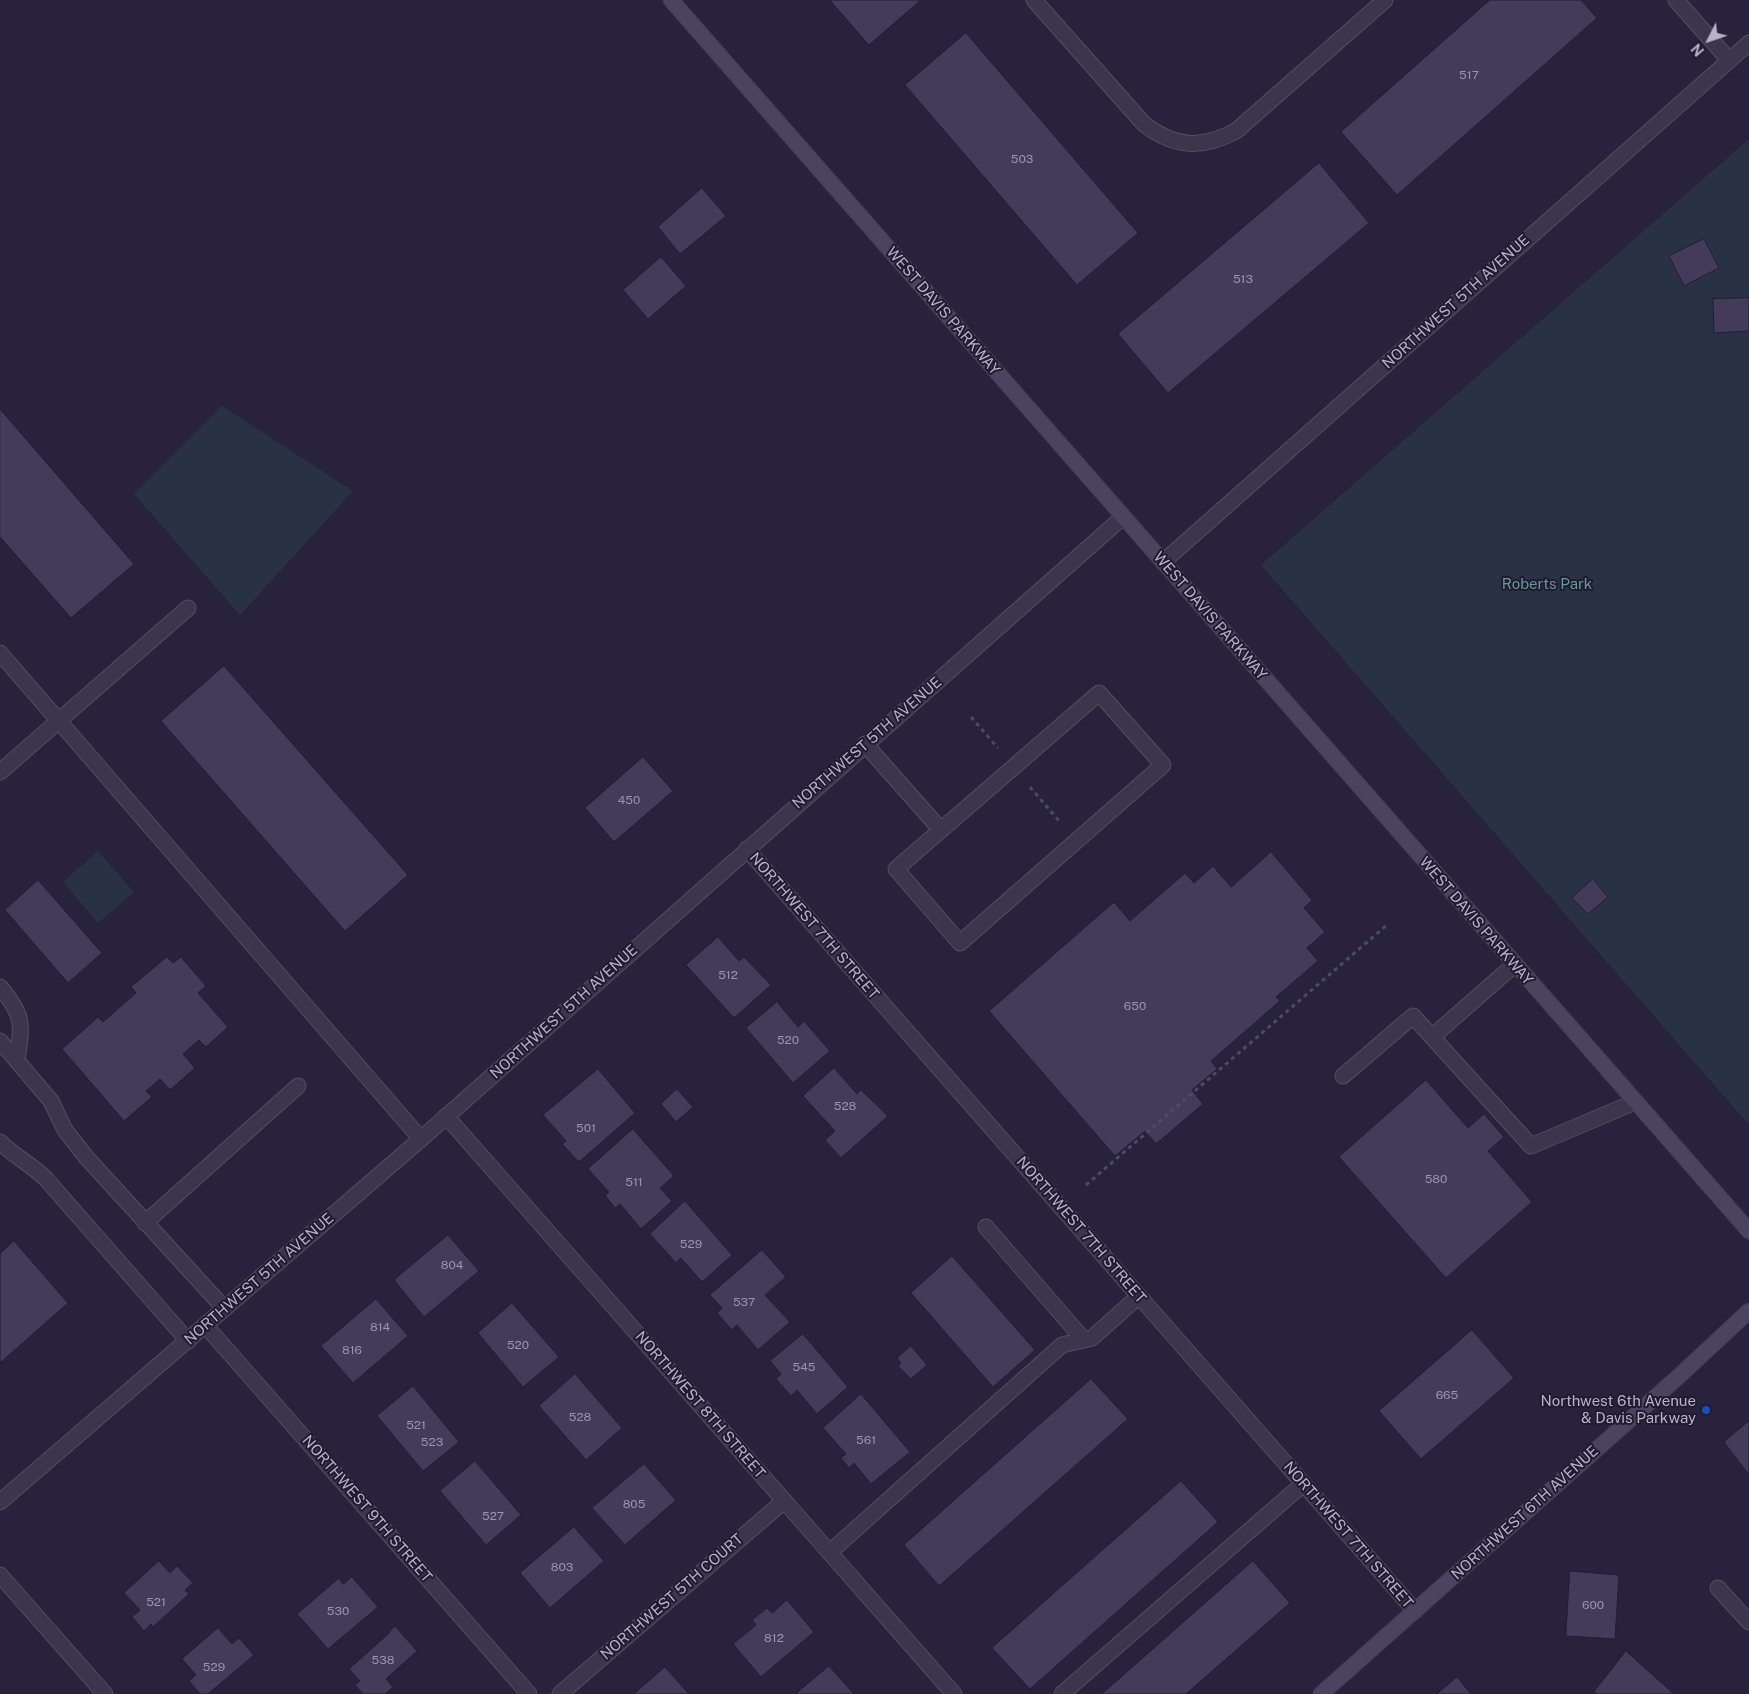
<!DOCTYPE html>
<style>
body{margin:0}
#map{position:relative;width:1749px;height:1694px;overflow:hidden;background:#28223d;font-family:"Public Sans",sans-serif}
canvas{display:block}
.north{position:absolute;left:1684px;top:15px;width:50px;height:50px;-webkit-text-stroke:4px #211b31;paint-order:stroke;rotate:229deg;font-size:14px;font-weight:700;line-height:20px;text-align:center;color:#b8b1c8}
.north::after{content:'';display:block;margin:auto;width:18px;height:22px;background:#b8b1c8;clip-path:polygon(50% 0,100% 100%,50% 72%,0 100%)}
</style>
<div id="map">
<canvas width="1749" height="1694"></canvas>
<div class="north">N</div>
</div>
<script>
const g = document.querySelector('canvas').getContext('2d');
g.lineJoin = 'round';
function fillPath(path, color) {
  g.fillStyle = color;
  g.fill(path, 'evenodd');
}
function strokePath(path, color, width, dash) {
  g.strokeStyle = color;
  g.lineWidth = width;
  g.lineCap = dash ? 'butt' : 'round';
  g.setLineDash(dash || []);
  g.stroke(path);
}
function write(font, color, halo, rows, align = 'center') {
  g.font = font + ' "Public Sans",sans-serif';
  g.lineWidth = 4;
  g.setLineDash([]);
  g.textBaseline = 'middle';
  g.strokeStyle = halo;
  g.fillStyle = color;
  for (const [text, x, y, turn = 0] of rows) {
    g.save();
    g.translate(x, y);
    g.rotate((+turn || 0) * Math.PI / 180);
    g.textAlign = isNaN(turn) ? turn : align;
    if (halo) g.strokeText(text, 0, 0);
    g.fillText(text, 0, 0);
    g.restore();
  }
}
fillPath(new Path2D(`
 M1749,139V1125L1261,565Z
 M222,406L353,491L240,615L134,494Z
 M98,851L134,892L98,923L63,882Z`), '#293245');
const building = new Path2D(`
 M830,0H921L869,45Z
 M1490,0H1581L1597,18L1397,195L1341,132Z
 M966,33L1138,233L1077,285L905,85Z
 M1319,163L1369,223L1168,393L1118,334Z
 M702,188L726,216L680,254L658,227Z
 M1704,239L1719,268L1684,286L1669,256Z
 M661,257L686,286L648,319L623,290Z
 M1749,298V331L1714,333L1713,299Z
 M0,409L134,564L71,618L0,537Z
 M224,666L408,875L345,931L161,721Z
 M643,757L673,791L614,842L585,808Z
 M1271,852L1312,900L1304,908L1325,932L1307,948L1318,961L1276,997L1280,1001L1211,1061L1217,1069L1192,1090L1203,1104L1156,1144L1145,1131L1115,1156L989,1011L1114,902L1130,921L1185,873L1194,883L1213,866L1231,887Z
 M1593,879L1608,897L1588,914L1572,898Z
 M38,880L102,953L68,983L5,910Z
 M718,937L739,961L744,957L771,985L734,1018L686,965Z
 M167,957L173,963L181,957L206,986L198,993L228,1027L206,1047L199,1040L183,1054L195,1068L170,1090L160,1079L146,1091L152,1097L124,1121L62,1049L98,1017L103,1022L136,993L131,987Z
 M777,1002L798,1027L804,1021L830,1051L793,1083L746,1028Z
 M834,1068L857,1094L861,1090L888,1116L841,1158L825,1140L835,1131L803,1096Z
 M598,1069L635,1113L579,1162L562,1144L566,1141L543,1115Z
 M1426,1080L1468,1128L1484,1114L1504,1137L1488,1151L1532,1202L1446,1278L1339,1157Z
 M677,1089L693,1107L676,1122L661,1104Z
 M633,1129L674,1176L660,1188L672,1201L641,1229L620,1204L615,1208L605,1195L609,1192L588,1169Z
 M685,1201L732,1255L702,1282L681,1258L676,1263L650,1234Z
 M448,1235L479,1271L424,1317L394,1280Z
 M14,1241L68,1303L0,1363V1254Z
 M762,1250L786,1277L765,1295L790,1322L758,1350L737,1325L732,1330L717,1313L722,1308L710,1295Z
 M952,1256L1035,1350L993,1387L911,1293Z
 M376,1299L408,1336L353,1383L321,1346Z
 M512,1303L559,1357L523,1387L478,1333Z
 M1472,1330L1514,1378L1421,1459L1379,1411Z
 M803,1334L848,1387L817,1414L797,1390L791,1396L776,1379L781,1374L770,1361Z
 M911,1346L927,1365L911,1379L898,1366L901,1363L897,1358Z
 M575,1374L622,1428L586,1460L539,1406Z
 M1091,1379L1128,1419L939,1586L904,1545Z
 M413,1386L459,1442L423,1471L377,1416Z
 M861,1394L910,1452L871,1484L854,1463L849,1468L841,1458L846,1454L823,1428Z
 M1749,1421V1475L1724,1442Z
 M475,1461L521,1515L486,1545L440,1491Z
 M644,1464L676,1500L625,1545L592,1508Z
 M1181,1481L1218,1522L1030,1689L992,1648Z
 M574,1527L604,1561L550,1608L520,1573Z
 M159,1561L170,1573L177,1566L193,1583L185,1590L189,1594L153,1627L151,1624L144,1631L132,1617L140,1610L124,1593Z
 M1253,1561L1290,1603L1186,1694H1102Z
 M1570,1571L1619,1575L1615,1639L1566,1636Z
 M352,1577L378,1607L328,1649L297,1614L339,1578L343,1584Z
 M787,1600L814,1632L761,1677L733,1644L756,1625L752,1620L767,1608L772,1613Z
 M395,1626L417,1651L386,1679L393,1687L385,1694H363L355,1685L360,1681L349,1669L387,1635Z
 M218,1628L232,1644L239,1638L254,1655L208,1694H200L189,1681L196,1675L182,1659Z
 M1626,1651L1674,1694H1597L1594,1692Z
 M829,1666L854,1694H798L797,1693Z
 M665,1667L689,1694H634Z
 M1457,1677L1471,1694H1437Z`);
fillPath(building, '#443b5b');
strokePath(building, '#231d33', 1);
const lane = new Path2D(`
 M1034,0L1144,124C1175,148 1202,149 1236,131L1385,0
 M1676,0L1729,60
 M0,653L421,1139
 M865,744L941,830L896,869L960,943L1163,765L1099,693L941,830
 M0,772L188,608
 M0,987C25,1017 22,1024 17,1061
 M1432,1037L1514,965
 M0,1041L51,1101L65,1130L86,1157L224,1308
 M1343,1076L1413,1016L1531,1146L1635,1102
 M0,1142C14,1156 32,1165 46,1179L188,1341
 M145,1223L298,1086`);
const street = new Path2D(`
 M1163,562L1749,43
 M747,849L1415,1611
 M446,1116L954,1694
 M986,1227L1084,1340
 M205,1325L529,1694
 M0,1502L421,1139L1123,517
 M830,1552L1062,1345L1092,1338L1139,1296
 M0,1575L105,1694
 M1718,1588L1749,1622
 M560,1694L784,1501
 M1062,1694L1303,1484`);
const secondary = new Path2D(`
 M671,0L1749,1231
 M1321,1694L1678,1377L1749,1311`);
strokePath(lane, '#544e64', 17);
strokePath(street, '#544e64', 17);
strokePath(secondary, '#423c52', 17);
strokePath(new Path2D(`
 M971,717L998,748
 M1030,787L1060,822
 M1086,1185L1388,924`), '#484e61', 3, [4, 4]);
strokePath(lane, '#3c364d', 15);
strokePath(street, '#3c364d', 15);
strokePath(secondary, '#4c4360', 15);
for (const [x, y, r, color] of [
 [1706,1410,5,"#1a4fb4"]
]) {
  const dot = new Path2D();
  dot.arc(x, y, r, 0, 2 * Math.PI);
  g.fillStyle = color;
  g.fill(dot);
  strokePath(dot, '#211b31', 2);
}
write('12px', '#9b94ad', null, [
 ["517",1469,75],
 ["503",1022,159],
 ["513",1243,279],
 ["450",629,800],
 ["512",728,975],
 ["650",1135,1006],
 ["520",788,1040],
 ["528",845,1106],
 ["501",586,1128],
 ["580",1436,1179],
 ["511",634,1182],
 ["529",691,1244],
 ["804",452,1265],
 ["537",744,1302],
 ["814",380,1327],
 ["520",518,1345],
 ["816",352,1350],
 ["545",804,1367],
 ["665",1447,1395],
 ["528",580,1417],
 ["521",416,1425],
 ["561",866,1440],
 ["523",432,1442],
 ["805",634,1504],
 ["527",493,1516],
 ["803",562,1567],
 ["521",156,1602],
 ["600",1593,1605],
 ["530",338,1611],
 ["812",774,1638],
 ["538",383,1660],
 ["529",214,1667]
]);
write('15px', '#b8b1c8', '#211b31', [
 ["NORTHWEST 5TH AVENUE",1456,302,-42],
 ["WEST DAVIS PARKWAY",943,311,49],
 ["WEST DAVIS PARKWAY",1210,616,49],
 ["NORTHWEST 5TH AVENUE",867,743,-41],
 ["WEST DAVIS PARKWAY",1476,921,49],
 ["NORTHWEST 7TH STREET",814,926,49],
 ["NORTHWEST 5TH AVENUE",564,1012,-42],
 ["NORTHWEST 7TH STREET",1081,1230,49],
 ["NORTHWEST 5TH AVENUE",259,1279,-41],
 ["NORTHWEST 8TH STREET",700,1405,49],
 ["NORTHWEST 9TH STREET",367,1509,49],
 ["NORTHWEST 6TH AVENUE",1525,1513,-42],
 ["NORTHWEST 7TH STREET",1348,1535,49],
 ["NORTHWEST 5TH COURT",672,1597,-41]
]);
write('15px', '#679a95', '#211b31', [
 ["Roberts Park",1547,584]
]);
write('15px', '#b8b1c8', '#211b31', [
 ["Northwest 6th Avenue",1696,1401],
 ["& Davis Parkway",1696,1418]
], 'right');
</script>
